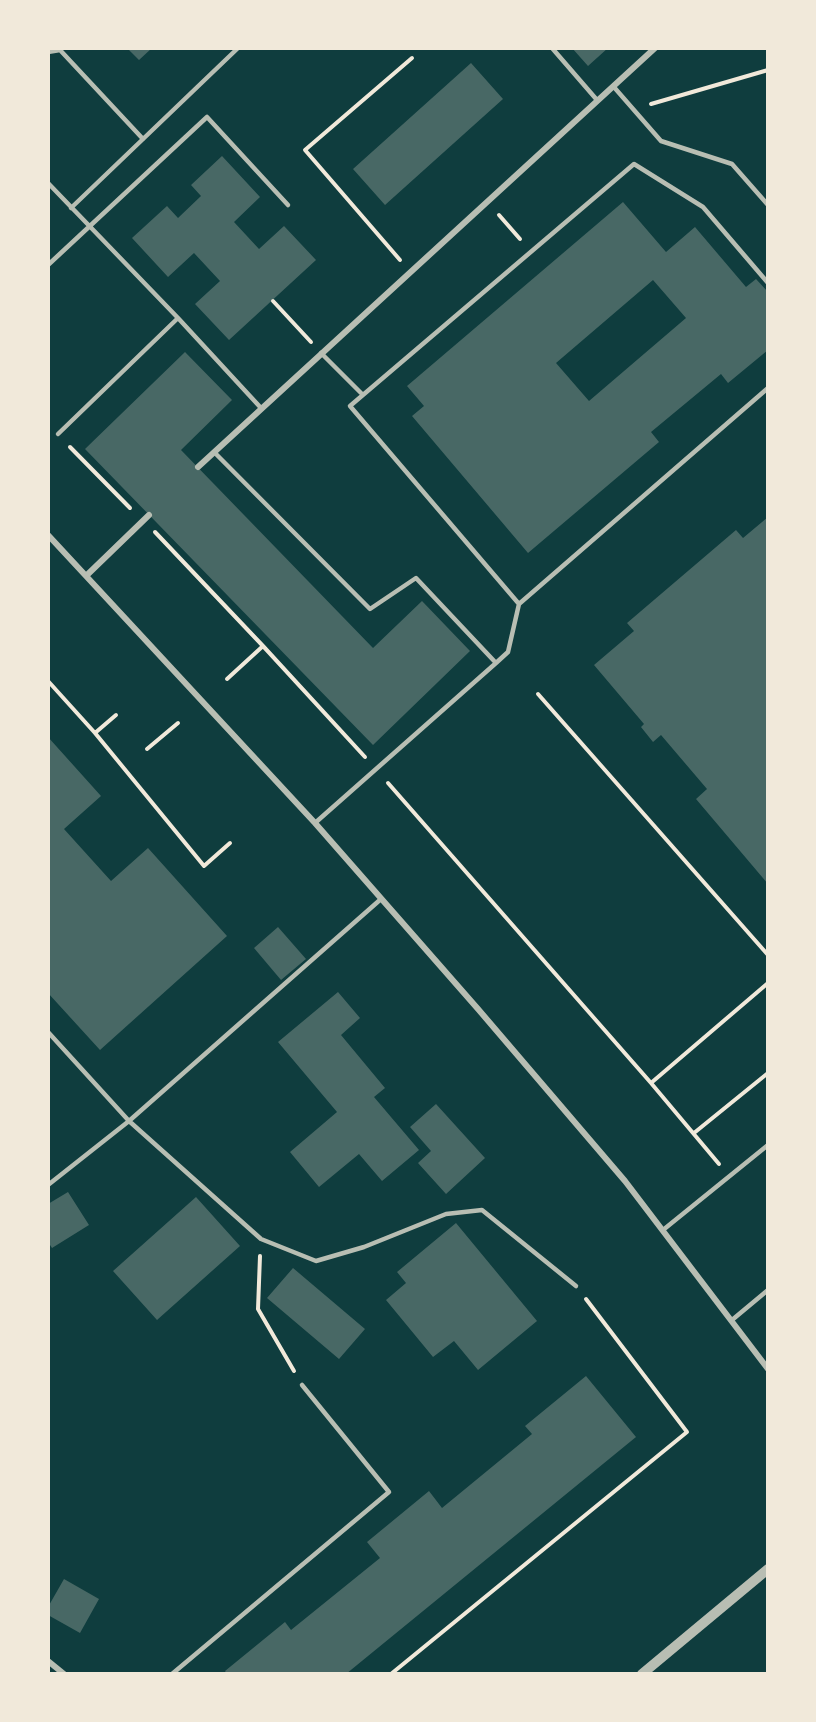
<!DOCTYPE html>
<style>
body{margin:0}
#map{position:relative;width:816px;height:1722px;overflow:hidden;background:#0f3d3e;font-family:Merriweather,serif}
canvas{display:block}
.frame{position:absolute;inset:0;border:50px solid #f1e9da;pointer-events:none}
</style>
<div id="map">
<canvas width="816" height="1722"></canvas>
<div class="frame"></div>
</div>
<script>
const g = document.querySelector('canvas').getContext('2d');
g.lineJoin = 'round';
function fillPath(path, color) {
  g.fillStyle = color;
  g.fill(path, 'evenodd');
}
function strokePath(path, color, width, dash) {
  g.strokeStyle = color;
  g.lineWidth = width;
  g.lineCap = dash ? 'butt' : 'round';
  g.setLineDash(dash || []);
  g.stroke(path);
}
fillPath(new Path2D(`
 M127,48H152L139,60Z
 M572,48H608L588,66Z
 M471,63L503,99L385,205L353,169Z
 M222,156L260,197L234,222L259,249L284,226L316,260L229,340L195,304L220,281L194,253L168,277L132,238L167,206L178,218L201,196L191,185Z
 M623,202L666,252L695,227L746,287L756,279L768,292V350L728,383L721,374L651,432L659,442L528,553L412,416L424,406L407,386ZM653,280L686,318L589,401L556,363Z
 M185,352L232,400L181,450L373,648L422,601L470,651L373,745L85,449Z
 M768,517V884L696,799L707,789L661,735L653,742L641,727L644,724L594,665L634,631L627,623L736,530L743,538Z
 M48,737L101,796L64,829L111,881L148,848L227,936L100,1050L48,993Z
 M278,927L306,959L281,980L254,948Z
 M338,992L360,1018L341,1035L385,1088L374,1097L419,1150L382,1181L359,1154L319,1187L290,1152L337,1112L278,1042Z
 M436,1104L485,1158L446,1194L418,1163L431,1151L410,1127Z
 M68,1192L89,1225L52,1248L48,1242V1204Z
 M196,1197L240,1246L157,1320L113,1271Z
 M456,1223L537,1321L478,1370L454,1341L433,1357L386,1300L406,1283L397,1272Z
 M293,1268L365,1329L339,1359L267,1298Z
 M586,1376L636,1437L346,1674H227L225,1671L285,1622L291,1630L380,1558L367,1542L429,1491L442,1508L532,1434L525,1426Z
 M64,1579L99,1599L80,1633L48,1615V1607Z`), '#486865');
strokePath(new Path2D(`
 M651,104L768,70
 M499,215L520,239
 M400,260L305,150L412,58
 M273,301L311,342
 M70,447L130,508
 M155,532L263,646L365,757
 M227,679L263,646
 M48,681L95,733L204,866L230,843
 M538,694L768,955
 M95,733L116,715
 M147,749L178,723
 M388,783L651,1083L719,1164
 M651,1083L768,983
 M694,1133L768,1073
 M260,1256L258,1309L294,1371
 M391,1674L687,1432L586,1299`), '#f1e9da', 4);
strokePath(new Path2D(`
 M552,48L597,100
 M48,52L60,50L143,139
 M613,86L661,141L732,164L768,205
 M48,183L178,318
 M71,208L238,48
 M48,265L207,117L288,205
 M321,353L363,395
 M58,434L178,318L261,408
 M214,452L370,609L416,578L496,663L315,823
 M519,604L350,406L634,164L703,207L768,283
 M496,663L508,652L519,604L768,388
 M48,1032L129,1121L261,1239L316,1261L364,1247L446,1214L482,1210L576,1286
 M48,1185L129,1121L381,899
 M663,1230L768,1145
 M732,1320L768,1290
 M172,1674L389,1492L302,1385`), '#b8beb3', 4.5);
strokePath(new Path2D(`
 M198,467L655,48
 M48,535L315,823L478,1009L625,1181L768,1369
 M87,575L149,515
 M48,1661L64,1674`), '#b8beb3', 6);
strokePath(new Path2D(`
 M642,1674L768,1569`), '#b8beb3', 10);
</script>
